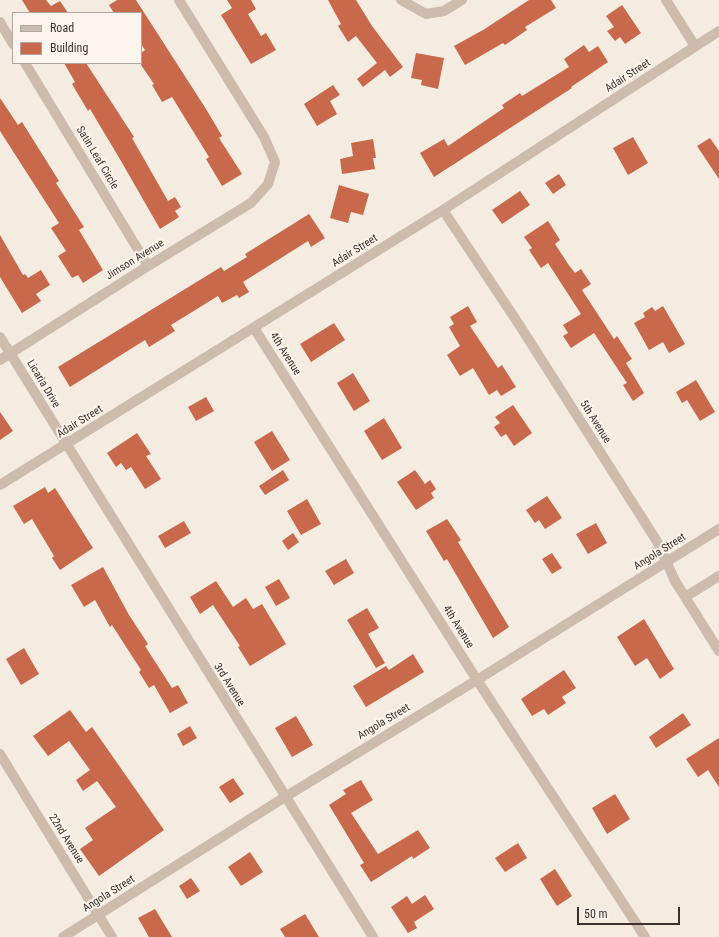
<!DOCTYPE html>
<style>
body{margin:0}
#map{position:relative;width:719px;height:937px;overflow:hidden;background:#f4ebe1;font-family:"Roboto Condensed",sans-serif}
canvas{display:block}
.legend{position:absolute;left:12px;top:12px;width:130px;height:52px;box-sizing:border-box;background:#fbf5ee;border:1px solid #aea6a0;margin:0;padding:5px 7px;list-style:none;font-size:12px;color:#3b302b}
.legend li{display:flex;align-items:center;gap:8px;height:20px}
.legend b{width:20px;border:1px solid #aea6a0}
.scale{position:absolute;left:577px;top:907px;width:103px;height:18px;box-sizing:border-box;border:2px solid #3b302b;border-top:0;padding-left:5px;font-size:12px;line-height:14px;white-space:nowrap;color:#3b302b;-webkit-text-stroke:3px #fbf5ee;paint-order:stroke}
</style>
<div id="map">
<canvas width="719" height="937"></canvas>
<ul class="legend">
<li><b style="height:5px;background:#cdbbac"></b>Road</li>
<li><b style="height:11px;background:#c8694b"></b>Building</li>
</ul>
<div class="scale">50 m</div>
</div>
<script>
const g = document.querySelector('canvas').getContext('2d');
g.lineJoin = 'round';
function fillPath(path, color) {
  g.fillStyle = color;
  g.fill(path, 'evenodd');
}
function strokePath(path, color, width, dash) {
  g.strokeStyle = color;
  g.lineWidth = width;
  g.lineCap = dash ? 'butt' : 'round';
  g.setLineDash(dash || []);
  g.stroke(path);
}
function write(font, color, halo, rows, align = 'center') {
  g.font = font + ' "Roboto Condensed",sans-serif';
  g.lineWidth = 4;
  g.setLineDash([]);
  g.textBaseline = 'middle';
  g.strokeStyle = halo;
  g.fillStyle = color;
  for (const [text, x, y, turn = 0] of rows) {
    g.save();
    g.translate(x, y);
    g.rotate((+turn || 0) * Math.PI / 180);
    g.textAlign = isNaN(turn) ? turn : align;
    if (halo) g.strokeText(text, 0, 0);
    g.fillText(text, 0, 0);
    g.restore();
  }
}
fillPath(new Path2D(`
 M22,0H46L51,6L60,1L68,13H30Z
 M117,0H136L206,109L222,136L219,138L242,174L222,186L206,159L209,157L172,97L162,102L152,85L154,84L141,65V53L145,50L141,44V13H114L109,5Z
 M227,0H251L256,9L248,14L261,36L266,33L276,50L251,64L221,15L232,8Z
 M328,0H356L372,26L403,67L390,77L385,70L363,87L357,79L377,63L356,36L348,42L338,26L341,24Z
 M529,0H551L556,8L525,27L527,30L505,45L503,43L465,65L454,46L483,30Z
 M622,5L641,33L625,44L620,37L615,41L607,31L614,27L606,16Z
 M584,45L589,52L598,46L608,62L571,87L572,88L434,177L420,153L444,139L448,146L504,108L502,105L520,93L522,96L569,67L564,59Z
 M416,53L444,58L438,89L421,85L422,80L411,78Z
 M64,63H86L134,137L132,138L168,201L175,197L181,207L175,211L179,217L160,229L121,161L90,109L88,111L72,84L75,82Z
 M333,85L340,95L330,101L337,114L317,126L304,104Z
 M0,98L18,125L22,122L59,181L56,183L84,227L79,230L103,270L83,283L78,275L72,278L58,256L66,251L51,228L59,223L0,131Z
 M633,137L648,163L628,175L613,148Z
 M710,138L719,151V179L697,146Z
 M373,139L376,158H373L375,169L342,174L340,159L353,156L351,143Z
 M559,174L566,185L553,194L545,183Z
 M339,185L369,194L363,215L351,212L348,223L330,218Z
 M520,191L530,205L502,224L492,210Z
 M309,214L325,238L311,247L308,241L243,282L249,292L239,298L237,295L222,303L218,296L171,325L175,331L149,347L145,340L70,387L58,367L221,267L224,271L247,257L245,254Z
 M548,221L560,240L555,244L568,264L575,273L581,269L591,284L582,290L614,339L617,336L632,359L626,363L644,393L633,401L623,385L627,383L594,333L571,348L563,336L568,333L563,325L581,314L548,263L541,268L529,250L532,248L524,237Z
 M0,235L23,275L25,274L28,278L41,270L50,285L36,294L41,301L22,313L0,277Z
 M468,306L477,322L470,326L498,368L502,365L516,387L501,396L497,390L489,395L473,368L460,376L447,355L460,346L449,327L454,324L450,317Z
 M663,306L685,344L669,353L663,342L649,350L634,323L645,317L643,313L652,307L655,311Z
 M334,323L345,340L311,362L300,344Z
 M353,373L370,401L354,411L337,383Z
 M696,380L715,412L700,421L687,400L682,403L676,392Z
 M206,397L214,411L196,421L188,407Z
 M513,405L532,433L514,446L506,434L501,437L494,427L500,423L495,417Z
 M0,412L13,431L0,440Z
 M384,418L402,448L382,460L364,431Z
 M272,431L290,460L272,471L254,442Z
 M137,433L151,454L146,456L161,479L145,489L131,467L126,470L121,463L116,467L107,453Z
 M283,470L289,480L265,495L259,486Z
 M415,470L425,484L430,480L436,489L431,493L434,498L416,510L397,482Z
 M45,487L48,493L55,488L93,548L60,570L52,558L54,556L32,519L24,524L13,506Z
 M547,496L562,518L545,529L539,520L535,523L526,510Z
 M307,499L321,524L301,535L287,511Z
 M447,519L461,540L458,542L509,627L493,638L447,559L444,561L426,531Z
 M184,521L191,533L165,548L158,536Z
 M596,523L607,543L588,554L576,534Z
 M293,533L299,542L288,550L282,541Z
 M552,553L562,568L552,574L542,559Z
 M346,559L354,573L334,585L325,571Z
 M103,567L129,615L148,644L145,646L172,688L178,685L188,703L170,713L154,685L149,688L139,672L141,670L112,625L110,627L95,600L84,607L71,585Z
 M279,579L290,598L276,606L265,587Z
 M216,581L233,607L246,598L253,609L262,604L286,644L250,666L238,647L240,646L213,605L200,614L190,597Z
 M367,608L379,628L368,634L385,663L376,668L347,620Z
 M644,619L674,669L660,679L647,658L635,666L617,637Z
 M24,648L39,674L21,685L6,659Z
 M413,654L424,672L366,707L353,686L386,666L389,670Z
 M564,670L576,688L562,697L566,703L548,715L544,709L532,716L521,699Z
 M70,710L86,732L92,727L164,830L99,876L80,849L93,840L85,828L116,807L97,781L83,791L76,780L90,770L69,741L48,756L33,736Z
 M683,713L691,725L656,748L649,737Z
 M296,716L313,745L292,757L275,728Z
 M190,726L197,738L183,746L177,734Z
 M719,738V787L708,770L698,777L686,759Z
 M233,778L244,794L230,803L219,787Z
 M361,780L373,800L351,813L378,854L418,830L430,848L413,859L412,856L371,882L360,865L364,863L329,805L346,794L343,790Z
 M615,794L630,819L607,834L592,808Z
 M518,843L527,858L505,872L495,858Z
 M250,852L263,872L241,886L228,867Z
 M555,869L572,896L557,906L540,879Z
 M191,878L200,891L187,899L179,886Z
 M425,895L434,909L414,922L417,928L408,933L391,907L407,896L412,904Z
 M155,909L172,937H149L138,918Z
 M305,914L319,937H285L280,929Z`), '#c8694b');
strokePath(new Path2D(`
 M401,0L426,14L444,11L462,0
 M666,0L695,46
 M0,22L13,44
 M25,63L148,266
 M443,210L520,326L658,543L675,581L719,651
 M254,328L477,680L645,937
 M0,337L373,937
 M0,360L148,266L251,203L268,184L275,162L264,137L179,0
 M0,485L443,210L719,31
 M685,597L719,576
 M0,754L112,937
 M63,937L285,797L477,680L719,529`), '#cdbbac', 10);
write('11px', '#3b302b', '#fbf5ee', [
 ["Adair Street",628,76,-33],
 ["Satin Leaf Circle",97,158,59],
 ["Adair Street",355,251,-32],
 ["Jimson Avenue",135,260,-32],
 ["4th Avenue",285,354,58],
 ["Licaria Drive",43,384,59],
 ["Adair Street",80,422,-32],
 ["5th Avenue",595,422,58],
 ["Angola Street",660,552,-32],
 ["4th Avenue",458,627,58],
 ["3rd Avenue",229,685,58],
 ["Angola Street",384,722,-31],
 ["22nd Avenue",66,839,58],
 ["Angola Street",109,894,-32]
]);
</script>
